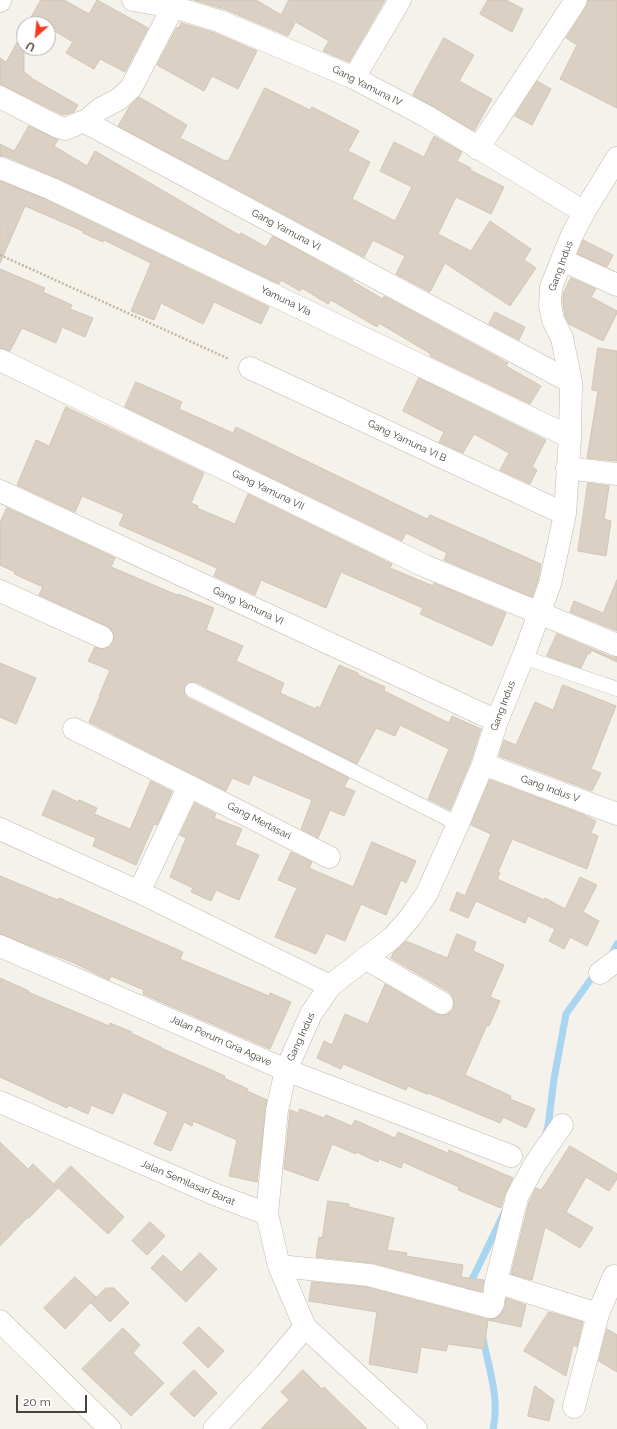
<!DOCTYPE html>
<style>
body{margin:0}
#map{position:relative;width:617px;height:1429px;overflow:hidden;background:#f5f2eb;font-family:Raleway,sans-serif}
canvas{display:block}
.north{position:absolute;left:16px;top:16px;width:40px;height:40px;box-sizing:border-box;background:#fff;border:1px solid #b6b3af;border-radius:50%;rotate:207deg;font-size:11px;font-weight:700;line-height:16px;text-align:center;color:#494238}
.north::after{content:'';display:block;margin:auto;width:14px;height:18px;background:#f83b1f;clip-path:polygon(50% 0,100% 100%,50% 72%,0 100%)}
.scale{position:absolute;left:16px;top:1395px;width:71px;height:18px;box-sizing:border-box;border:2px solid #494238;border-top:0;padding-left:5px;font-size:12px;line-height:14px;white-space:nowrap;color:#494238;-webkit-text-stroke:3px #fff;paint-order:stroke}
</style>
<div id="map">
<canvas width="617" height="1429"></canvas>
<div class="north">U</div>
<div class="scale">20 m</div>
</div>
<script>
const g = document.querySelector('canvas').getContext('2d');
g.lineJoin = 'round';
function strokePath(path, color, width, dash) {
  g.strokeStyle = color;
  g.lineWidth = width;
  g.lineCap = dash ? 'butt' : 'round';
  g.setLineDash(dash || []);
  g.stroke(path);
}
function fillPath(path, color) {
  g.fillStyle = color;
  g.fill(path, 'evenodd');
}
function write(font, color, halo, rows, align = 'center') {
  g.font = font + ' Raleway,sans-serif';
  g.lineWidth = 3.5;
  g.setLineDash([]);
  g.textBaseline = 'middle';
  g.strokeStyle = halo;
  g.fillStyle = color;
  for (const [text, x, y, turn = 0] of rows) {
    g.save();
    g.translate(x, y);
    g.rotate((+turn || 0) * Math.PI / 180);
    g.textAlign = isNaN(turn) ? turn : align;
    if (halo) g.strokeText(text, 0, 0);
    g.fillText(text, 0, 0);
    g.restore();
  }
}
strokePath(new Path2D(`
 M610,958L617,944
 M546,1133L548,1126L554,1079L566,1014L596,972
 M469,1286L505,1211
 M483,1339C489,1368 500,1400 493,1429`), '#a8d5f0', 7);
const building = new Path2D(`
 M41,0H64L89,14L97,0L148,28L125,72L100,59L94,69L66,53L73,42L48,27V24H42L31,18Z
 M194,0H256L295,23L288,36L224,9Z
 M289,0H385L349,62L323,51L329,41L282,14Z
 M488,0H506L523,9L512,32L480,14Z
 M588,0H617V108L560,79L577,45L566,38L586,7Z
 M181,23L215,33L257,51L238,89L212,76L204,91L157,65L177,27L179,28Z
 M24,30V72L31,77V78L78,105L74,112L63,115L0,84V58L6,62Z
 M444,38L474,55L459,81L492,99L474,131L413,95Z
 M537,81L551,89L532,125L515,116Z
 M265,88L310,110L312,107L359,131L348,151L370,162L352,199L395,221L412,187L380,171L394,142L424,157L434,136L462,152L457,161L471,168L470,170L504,187L491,214L456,197L438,234L471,251L490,221L531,249L524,260L536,268L510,306L445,263L430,292L396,274L405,256L373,240L364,257L118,126L130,106L139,97L187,125L180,138L225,161V160L228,161Z
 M29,126L58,140L54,146L87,166L95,151L239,235L241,233L266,247L273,236L353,280L352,281L383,299L384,296L508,363L506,366L541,386L530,404L430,356L431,354L379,323L377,327L331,300L328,304L302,288L300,291L281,280L279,284L57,178L5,156H0V144L14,151Z
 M0,181L47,200L269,307L261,324L214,302L203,324L161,303L154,320L131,311L151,263L104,240L103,242L83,233V231L25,206L0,263Z
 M583,240L613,255L607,267L578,254Z
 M0,269L45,288L43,292L72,305L70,309L93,318L85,337L62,327L56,343L22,328L10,351L0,348Z
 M571,278L596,289L591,297L617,311V313L603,341L569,324L565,316L563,304V294Z
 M495,312L525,327L519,340L489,324Z
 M598,348L617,351V461L587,458L598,391L592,390Z
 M419,378L546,440L532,467L537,470L530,484L500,470L509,453L474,434L463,453L439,442L444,432L403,411Z
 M136,382L182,402L179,409L233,433L236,427L427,519L430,515L541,564L538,580L532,597L444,560L447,553L406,533L402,541L125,407Z
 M66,407L204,473L191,503L198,506L197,508L235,524L248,494L392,564L390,568L433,586L434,583L506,613L492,646L420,614L423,608L341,572L326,608L261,580L255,595L214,576L217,568L119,525L124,514L82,496L75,512L17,485L36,440L49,446Z
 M588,483L609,486L604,519L611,521L606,556L578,551Z
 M7,508L115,558L111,567L177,595L178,594L214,608L206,630L243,646L236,661L284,683L280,693L316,709L317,706L320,708L339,665L358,673V675L385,687L384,691L449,723L452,716L481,729L471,760L450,810L428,799L449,749L400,725L395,736L376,728L357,764L196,682H191L185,686L184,691L185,695L188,698L349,778L344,787L355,791L344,816L330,810L318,838L301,829L312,800L253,775L249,785L232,778L226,791L89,722L100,696H99L110,670L88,661L95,647L104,649L110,647L113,642L114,636L112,630L107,626L39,595L43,587L14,574L15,572L0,565V523Z
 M617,580V631L570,612L574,601L603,613Z
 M557,634L612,657H617V662L591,650L590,654L588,653L581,668L547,656Z
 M0,663L36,678L16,724L0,717Z
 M563,685L616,706L591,769L601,773L592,791L499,756L504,740L516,745L535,702L553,710Z
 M490,780L582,814L596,821L591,833L598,836L587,869L512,839L498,872L500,873L497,879L544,900L545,898L565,909L580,877L597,885L583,912L599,921L587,946L570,937L564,949L549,941L555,929L528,916L525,923L476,901L468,918L450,910L457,892L465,896L491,834L471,825Z
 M151,781L172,792L157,825L154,824L136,865L93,846L96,838L42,815L53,790L78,802L79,800L97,808L94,814L130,829Z
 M195,803L216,814L214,818L242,829L235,845L259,855L239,900L216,890L211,901L191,892L193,888L170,877L186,838L180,835Z
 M372,842L416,861L406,883L401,880L386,915L361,904L345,941L326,933L316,954L275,937L297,888L278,880L291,852L312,862L309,868L353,887Z
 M0,876L58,900L59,898L183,952L180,959L269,996L270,993L291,1002L270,1049L143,994L144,990L111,976L109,980L74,963L0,934Z
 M457,934L476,942L473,951L504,965L490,997L500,1001L489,1026L487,1025L465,1075L511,1096L510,1099L535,1109L526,1128L503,1117L500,1123L428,1093L427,1094L408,1086L406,1090L343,1064L341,1069L317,1058L324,1041L332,1045L345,1014L368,1024L385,984L436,1014L442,1015L448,1014L453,1010L454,1003L453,997L449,992L391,958L393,953L406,941L447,958Z
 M0,978L29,991L28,992L109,1026L110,1023L132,1032L131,1033L161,1047V1048L225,1076L224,1078L248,1089L247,1091L267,1100L257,1182L229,1176L237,1140L193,1121L192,1126L184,1122L171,1151L154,1144L168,1112L123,1092L113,1114L91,1105L88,1114L68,1105L67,1108L0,1077Z
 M300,1109L324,1118L326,1115L352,1126L355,1120L395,1138L398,1132L448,1153L449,1150L513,1178L505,1194L501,1208L458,1190L459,1187L403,1162L401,1168L379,1159L378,1162L356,1152V1154L332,1144L318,1181L284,1169L290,1110L298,1113Z
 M0,1142L28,1169L33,1164L58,1188L29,1218L28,1217L0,1246Z
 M570,1146L617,1174V1179L609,1191L586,1177L566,1212L593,1228L580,1248L545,1227L532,1280L511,1274L529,1202L536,1188L541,1190L546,1183Z
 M71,1166L124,1217L108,1234L54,1184Z
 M328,1201L349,1204V1207L394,1218L387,1250L407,1253L406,1256L463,1265L461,1277L484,1280L482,1292L372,1263L316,1257L319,1237L322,1238Z
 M150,1222L165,1236L147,1255L132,1241Z
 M200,1253L217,1269L186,1302L151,1268L163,1255L181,1272Z
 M75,1277L96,1297L65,1329L44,1308Z
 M312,1282L367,1287L488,1319L496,1318L501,1314L505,1306L506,1298L526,1305L521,1327L488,1320L484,1349L448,1344L446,1351L421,1347L417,1373L369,1364L377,1312L309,1301Z
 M106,1288H114L129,1303L110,1322L91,1303Z
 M549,1312L583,1322L577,1347L573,1345L566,1376L524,1351Z
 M199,1327L224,1351L208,1368L183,1343Z
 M123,1328L140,1345L133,1353L164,1383L131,1416L82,1369Z
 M607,1329L617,1335V1372L599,1361Z
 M194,1370L217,1393L194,1417L170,1394Z
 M303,1370L322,1389L324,1387L367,1429H261L289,1400L281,1392Z
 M535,1386L554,1400L549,1421L528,1416Z`);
fillPath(building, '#dad0c3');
strokePath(building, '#d2c5b3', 1);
const service = new Path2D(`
 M523,657L617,689
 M192,690L458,824`);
const minor = new Path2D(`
 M133,0L173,7L219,21L354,78L426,116L584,212
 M0,1V0
 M354,78L400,0
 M0,97L58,127L65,129L82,122H85L571,382
 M85,122L100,109L119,99L131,88L173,7
 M478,149L576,0
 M0,168L52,189L570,437
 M562,260L617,285
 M0,360L425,566L617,645
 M250,368L565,514
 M567,468L617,474
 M0,491L497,721
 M0,591L102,637
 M74,729L189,786L329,857
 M483,764L617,814
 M0,829L139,892L330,986
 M139,892L189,786
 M0,946L286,1070L511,1156
 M365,958L442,1003
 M600,973L617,960
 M0,1102L214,1194L267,1214
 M562,1125L535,1164L517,1197L496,1282L598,1314
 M279,1266L369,1275L491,1307L493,1304L496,1282
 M0,1321L110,1429
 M574,1407L598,1314L614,1276L617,1280
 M214,1429L266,1373L305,1327
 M416,1429L305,1327L279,1266L267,1214L277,1110L286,1070L311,1014L330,986L393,937L409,919L427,893L458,824L483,764L497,721L523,657L550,584L565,514L570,437L571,382L562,338L553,320L550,305L551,287L572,235L584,212L617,158`);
strokePath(service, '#c1b9ad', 15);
strokePath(minor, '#c1b9ad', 23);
strokePath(new Path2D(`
 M0,255L229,359`), '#c3b59e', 2.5, [2, 2]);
strokePath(service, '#fff', 14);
strokePath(minor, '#fff', 22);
write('10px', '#494238', '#fff', [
 ["Gang Yamuna IV",367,86,27],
 ["Gang Yamuna VI",286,230,28],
 ["Gang Indus",561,266,-70],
 ["Yamuna VIa",286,301,26],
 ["Gang Yamuna VI B",407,441,25],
 ["Gang Yamuna VII",268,490,26],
 ["Gang Yamuna VI",248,606,25],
 ["Gang Indus",503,706,-69],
 ["Gang Indus V",550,789,20],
 ["Gang Mertasari",259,821,27],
 ["Gang Indus",301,1037,-65],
 ["Jalan Perum Gria Agave",221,1041,24],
 ["Jalan Semilasari Barat",188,1183,23]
]);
</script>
